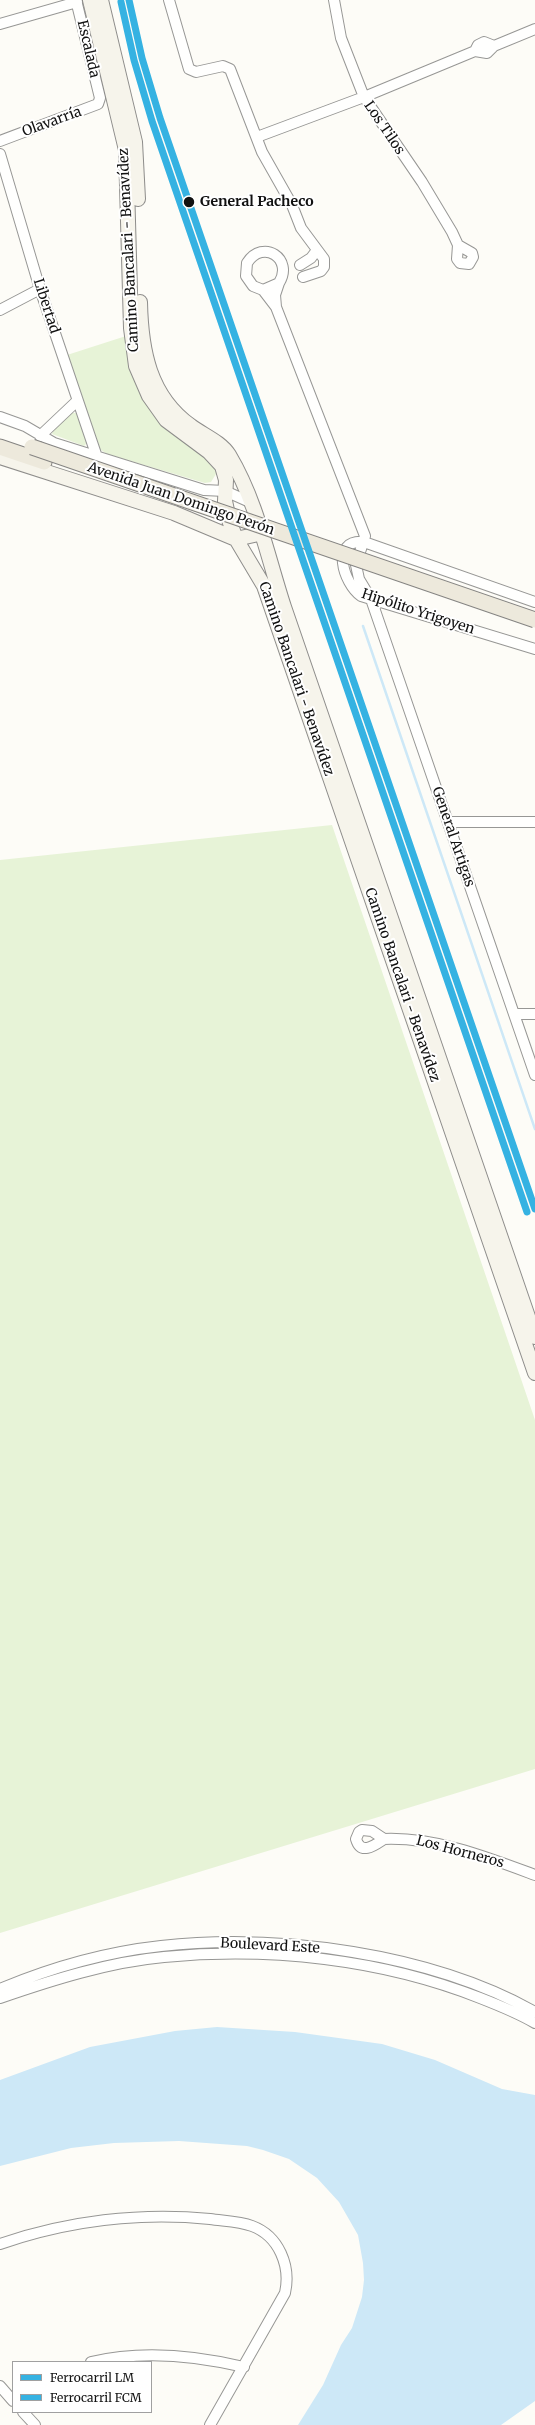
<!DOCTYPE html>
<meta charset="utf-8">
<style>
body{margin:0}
#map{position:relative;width:535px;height:2425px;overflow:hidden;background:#fdfcf7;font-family:Merriweather,serif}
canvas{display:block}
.legend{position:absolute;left:12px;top:2361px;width:140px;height:52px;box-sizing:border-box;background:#fff;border:1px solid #a0a0a0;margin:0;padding:5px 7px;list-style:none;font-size:12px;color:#111}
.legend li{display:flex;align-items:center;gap:8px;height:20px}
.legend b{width:20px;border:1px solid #a0a0a0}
</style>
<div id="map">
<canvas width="535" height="2425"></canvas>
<ul class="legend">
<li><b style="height:5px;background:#35b2e2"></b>Ferrocarril LM</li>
<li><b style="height:5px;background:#35b2e2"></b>Ferrocarril FCM</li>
</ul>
</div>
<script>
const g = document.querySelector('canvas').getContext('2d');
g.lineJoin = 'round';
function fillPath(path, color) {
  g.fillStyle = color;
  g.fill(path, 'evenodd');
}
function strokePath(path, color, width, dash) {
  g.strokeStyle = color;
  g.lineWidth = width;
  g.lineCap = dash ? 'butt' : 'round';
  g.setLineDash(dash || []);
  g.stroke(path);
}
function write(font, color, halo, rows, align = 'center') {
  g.font = font + ' Merriweather,serif';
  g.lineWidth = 4;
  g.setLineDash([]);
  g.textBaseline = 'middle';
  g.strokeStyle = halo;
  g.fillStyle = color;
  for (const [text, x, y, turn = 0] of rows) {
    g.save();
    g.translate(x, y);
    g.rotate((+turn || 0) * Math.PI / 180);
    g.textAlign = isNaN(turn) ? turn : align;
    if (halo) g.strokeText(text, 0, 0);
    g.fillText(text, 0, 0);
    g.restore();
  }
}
fillPath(new Path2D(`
 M126,336L199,452L216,468V474L211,482L205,483L107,454L98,448L67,355Z
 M70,413H77L88,442L84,446L52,434L54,428Z
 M332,825L535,1420V1769L0,1933V860Z`), '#e7f3d7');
fillPath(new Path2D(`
 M217,2027L295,2032L382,2044L435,2060L502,2089L535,2095V2401L501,2425H298L323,2385L341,2345L352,2328L362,2297L364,2280L363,2263L358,2235L339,2202L317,2178L289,2159L263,2150L247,2146L179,2141L114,2143L71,2148L0,2166V2080L90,2047L175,2031Z`), '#cde8f7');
strokePath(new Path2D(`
 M363,626L535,1129`), '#cde8f7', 2.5);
const street = new Path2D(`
 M169,0L189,69L196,72L223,66L230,69L262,152L292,205L301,228L324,259V267L321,271L303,277
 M334,0L341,38L364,97L422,182L452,232L458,245L457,259L460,263L469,264L473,257L472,253L458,245
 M0,24L77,2
 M475,51L487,53L494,46L535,29
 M257,137L364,97L475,51L478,45L484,42L494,46
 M0,141L98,104L100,98L76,0
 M0,154L40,289L97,457
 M300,265L311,258L317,250
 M279,283L275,295L276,307L365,536L356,565L359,579L371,599L535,1075
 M263,290L279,283C294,259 263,238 247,263L246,276L253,286L263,290L276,307
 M0,310L40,289
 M0,417L25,426L54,443L204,490L225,491L252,503
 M40,436L77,401
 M535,602L364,542C330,539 343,583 361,596L535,649
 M448,822H535
 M514,1014H535
 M362,1830L372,1831L384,1839C375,1845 361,1856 356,1839L359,1832Z
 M384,1839C436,1837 487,1857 535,1875
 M0,1989C50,1968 106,1952 161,1946C279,1933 430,1953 535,2012
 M0,1998C52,1980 109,1962 164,1957C270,1947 381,1959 480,1998C498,2005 518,2013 535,2023
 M0,2244C67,2221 140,2212 210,2219C223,2221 239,2221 252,2226C279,2236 291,2266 285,2293L210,2425
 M91,2362C141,2350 194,2355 244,2367
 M0,2386L13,2401
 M23,2412L35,2425`);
const secondary = new Path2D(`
 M90,0L126,150L131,328L136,366L149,396L166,420L209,452L222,466L226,480L225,501L229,520L236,539L264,586L535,1373
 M101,0L135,142L138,199
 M140,302C141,350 149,396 191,426C203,435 221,442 229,455C257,502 267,555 284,607L535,1337
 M0,457L174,513L236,539L263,533`);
const primary = new Path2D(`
 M0,447L44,462`);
strokePath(street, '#979795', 12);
strokePath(secondary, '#8e8d8b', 16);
strokePath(primary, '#858482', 17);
strokePath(street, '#fffffe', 10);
strokePath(secondary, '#f6f4eb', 14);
strokePath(primary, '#ede9dc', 15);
const primaryBridge = new Path2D(`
 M32,447L535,620`);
strokePath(primaryBridge, '#858482', 17, []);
strokePath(primaryBridge, '#ede9dc', 15);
strokePath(new Path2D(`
 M129,0L142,58L160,118L535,1209`), '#35b2e2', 7);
strokePath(new Path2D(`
 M121,2L134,60L152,121L527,1212`), '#35b2e2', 7);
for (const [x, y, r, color] of [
 [189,202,6,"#111"]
]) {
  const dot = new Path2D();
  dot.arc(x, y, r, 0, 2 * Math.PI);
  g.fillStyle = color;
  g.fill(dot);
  strokePath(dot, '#fff', 1.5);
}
write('14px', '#111', '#fff', [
 ["Escalada",88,49,77],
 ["Olavarría",52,122,-20],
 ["Los Tilos",384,128,56],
 ["Camino Bancalari - Benavídez",129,250,-93],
 ["Libertad",46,306,72],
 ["Avenida Juan Domingo Perón",181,499,19],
 ["Hipólito Yrigoyen",418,612,18],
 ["Camino Bancalari - Benavídez",296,679,71],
 ["General Artigas",453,837,71],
 ["Camino Bancalari - Benavídez",402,985,71],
 ["Los Horneros",460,1852,15],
 ["Boulevard Este",270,1946,3]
]);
write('bold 14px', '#111', '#fff', [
 ["General Pacheco",200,202]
], 'left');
</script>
